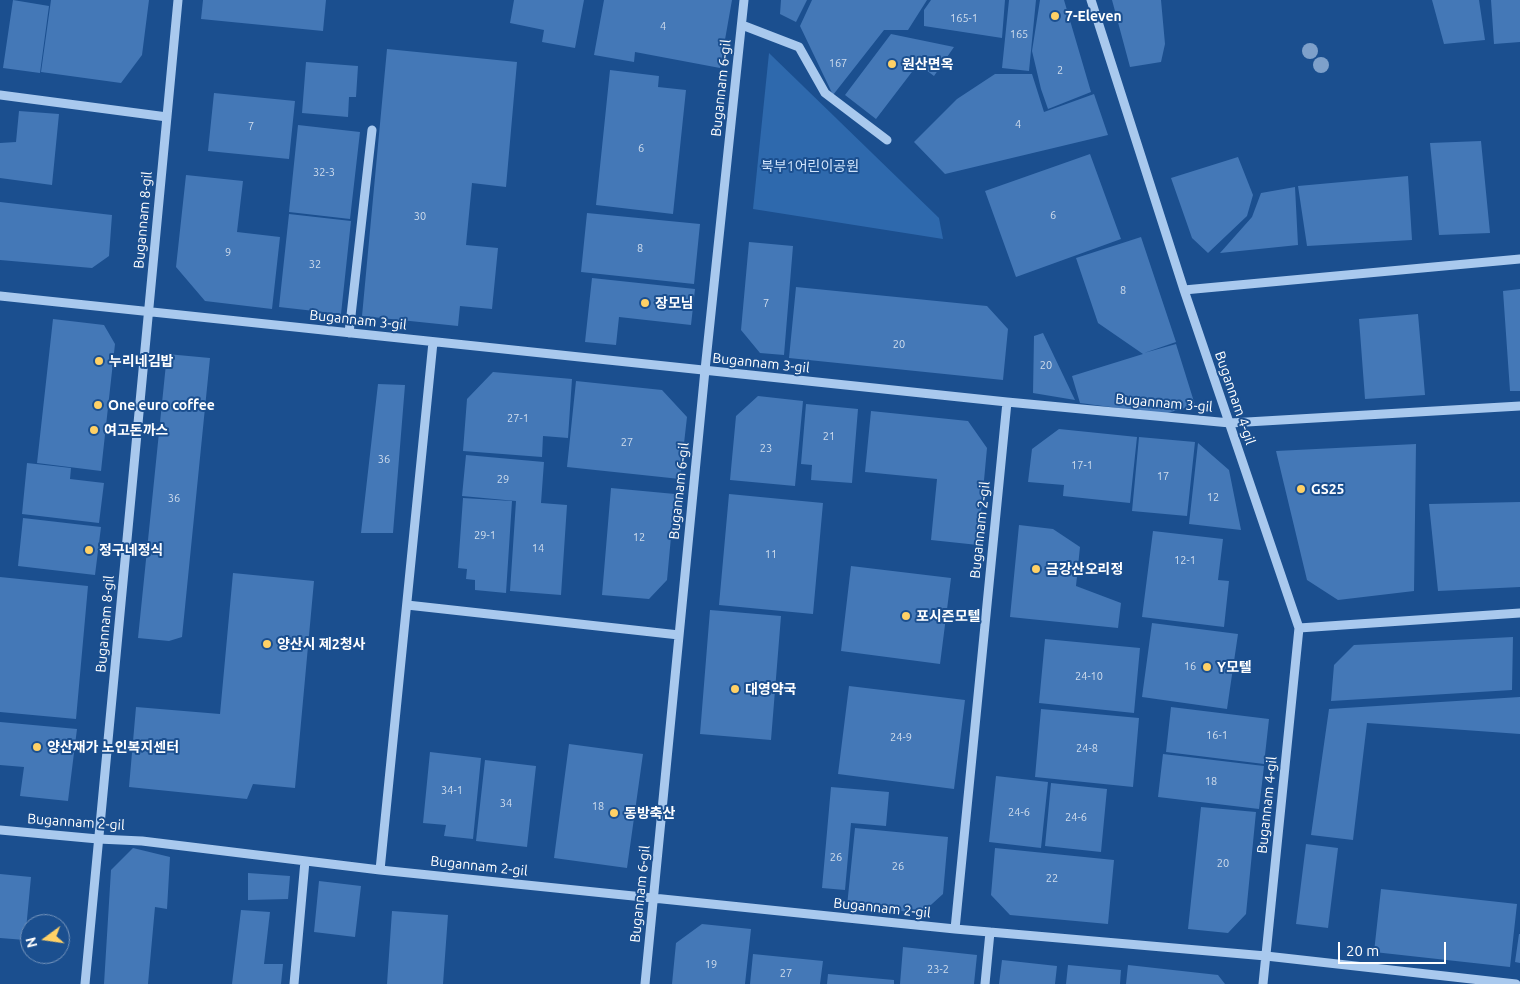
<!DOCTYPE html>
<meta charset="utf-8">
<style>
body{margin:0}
#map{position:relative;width:1520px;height:984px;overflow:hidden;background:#1b4f8f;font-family:Ubuntu,sans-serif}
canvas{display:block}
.north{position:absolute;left:20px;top:914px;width:50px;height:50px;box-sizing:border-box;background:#1b4f8f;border:1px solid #7695bc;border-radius:50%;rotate:256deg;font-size:14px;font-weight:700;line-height:20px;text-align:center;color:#fff}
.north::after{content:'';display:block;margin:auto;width:18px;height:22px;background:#ffd166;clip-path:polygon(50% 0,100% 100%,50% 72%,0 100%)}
.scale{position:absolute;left:1338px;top:942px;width:108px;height:22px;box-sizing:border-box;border:2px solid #fff;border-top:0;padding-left:6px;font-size:15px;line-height:18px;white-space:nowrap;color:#fff;-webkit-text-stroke:4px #1b4f8f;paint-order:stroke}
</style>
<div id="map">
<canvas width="1520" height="984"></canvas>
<div class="north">N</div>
<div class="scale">20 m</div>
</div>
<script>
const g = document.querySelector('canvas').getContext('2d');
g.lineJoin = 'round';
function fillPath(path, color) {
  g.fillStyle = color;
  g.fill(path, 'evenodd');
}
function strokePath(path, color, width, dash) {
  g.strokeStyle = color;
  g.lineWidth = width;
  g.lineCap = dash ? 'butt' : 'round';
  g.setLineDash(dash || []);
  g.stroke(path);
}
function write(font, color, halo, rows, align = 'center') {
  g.font = font + ' Ubuntu,"Noto Sans KR",sans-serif';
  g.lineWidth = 4;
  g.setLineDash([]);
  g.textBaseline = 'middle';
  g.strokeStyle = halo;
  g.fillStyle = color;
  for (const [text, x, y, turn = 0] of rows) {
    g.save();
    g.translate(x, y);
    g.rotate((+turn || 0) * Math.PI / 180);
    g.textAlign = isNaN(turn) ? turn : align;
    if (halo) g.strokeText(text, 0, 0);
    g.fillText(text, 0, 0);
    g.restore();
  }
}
fillPath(new Path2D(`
 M769,53L939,218L943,239L753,209Z`), '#2e69ad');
fillPath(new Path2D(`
 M13,0L49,6L40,73L3,68Z
 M51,0H149L142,55L121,83L41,72Z
 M203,0H326L323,31L201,19Z
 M514,0H584L575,48L542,42L544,30L510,23Z
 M604,0H732L720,68L635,52L634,62L594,55Z
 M781,0H807L796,22L780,14Z
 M812,0H927L908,30H884L833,95L800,26Z
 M931,0H1005L1002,38L924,26V10Z
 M1009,0H1036L1029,71L1002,68Z
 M1040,0H1064L1091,92L1048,109L1041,89L1032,51Z
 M1112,0H1161L1165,44L1161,62L1130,67Z
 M1432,0H1479L1485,40L1444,44Z
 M1491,0H1520V42L1494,44Z
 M891,34L954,47L934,76L918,64L876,119L845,95Z
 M387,49L517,62L506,187L472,183L466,245L498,248L492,309L460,306L458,326L362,316Z
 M306,62L358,66L356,97H349L348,117L302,113Z
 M610,70L659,76L658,87L686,90L673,214L596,205Z
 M995,74H1032L1044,112L1094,94L1108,135L945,174L914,142L957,99Z
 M214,93L295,101L289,159L208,151Z
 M19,111L59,114L52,185L0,178V143L16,142Z
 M298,125L360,132L350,219L289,212Z
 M1481,141L1490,233L1439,235L1430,143Z
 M1090,154L1121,239L1016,277L985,191Z
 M1238,157L1253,195L1247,216L1208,253L1192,238L1171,178Z
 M186,175L243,181L237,232L280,237L272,309L205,301L176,267Z
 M1408,176L1412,240L1307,246L1298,186Z
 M1295,187L1298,245L1220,253L1252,217L1261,193Z
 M0,202L112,215L109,256L92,268L0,260Z
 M587,213L700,224L694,284L581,272Z
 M289,214L351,221L341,314L279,307Z
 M1141,237L1176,342L1144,353L1176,344L1195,405L1164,414L1080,403L1072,376L1143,354L1098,323L1076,258Z
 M749,242L793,246L784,355L760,353L741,330Z
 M592,278L695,289L691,325L619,317L616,345L585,342Z
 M796,287L987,306L1008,329L1003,380L789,358Z
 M1520,289V391H1510L1503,291Z
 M1418,314L1425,395L1365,399L1359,319Z
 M53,319L104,325L115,344L101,471L37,463Z
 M1043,333L1075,400L1033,393L1034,336Z
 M167,354L210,358L182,637L169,641L138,638Z
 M493,372L572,379L568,438L543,436L542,457L463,451L467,399Z
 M576,381L662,390L687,417L680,479L567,467Z
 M378,384L405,385L393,533H361Z
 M758,396L803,401L795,486L730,480L736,416Z
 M806,404L858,409L852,483L811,480L812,465L801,464Z
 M871,411L968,421L987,448L978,545L931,540L937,479L865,472Z
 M1059,429L1137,437L1130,503L1063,496L1064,485L1028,482L1032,449Z
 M1139,437L1195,442L1187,516L1132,511Z
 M1198,443L1229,470L1241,530L1189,524Z
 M1416,444L1414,591L1338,600L1307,580L1276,451Z
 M466,455L544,462L541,503L567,505L561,595L510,591L516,501L462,496Z
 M27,463L71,468L70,479L104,483L99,523L22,514Z
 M611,488L675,494L667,580L649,599L602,595Z
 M729,494L823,503L813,614L719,605Z
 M463,498L512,501L506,593L475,590V580L466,579L467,569L458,568Z
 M1520,502V587L1438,591L1429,504Z
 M23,518L101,527L95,575L18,566Z
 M1019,525L1053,529L1080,547L1076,586L1121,603L1118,628L1010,617Z
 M1153,531L1223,539L1218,580L1229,581L1224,627L1142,617Z
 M851,566L951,578L940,664L841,651Z
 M233,573L314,581L295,788L253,784L247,799L129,787L136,707L220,714Z
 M0,577L88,586L76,719L0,712Z
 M710,610L781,616L771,740L700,734Z
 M1152,623L1238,634L1227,709L1142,697Z
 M1513,637L1512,690L1331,701L1334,665L1354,645Z
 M1045,639L1140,648L1134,713L1039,703Z
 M849,686L965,700L954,789L838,774Z
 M1520,697V734L1367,723L1353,840L1311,835L1329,709Z
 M1171,707L1269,719L1264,764L1166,752Z
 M1041,709L1139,718L1133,787L1035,777Z
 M0,722L77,729L68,801L20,796L24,767L0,765Z
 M569,744L643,754L627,868L554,858Z
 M430,752L481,758L473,839L444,836L446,825L423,823Z
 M1163,754L1264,766L1259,809L1158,797Z
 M485,760L536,766L527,847L476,841Z
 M996,776L1048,782L1041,848L989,842Z
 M1051,783L1107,789L1101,852L1045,846Z
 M831,787L889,792L886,826L851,823L845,890L822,888Z
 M1201,807L1256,812L1246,914L1228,933L1188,929Z
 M855,828L948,837L943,894L922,913L847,906Z
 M1306,844L1338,848L1328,928L1296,924Z
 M133,848L170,857L167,909L155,907L148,984H104L111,870Z
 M995,848L1114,860L1108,924L1010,915L991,895Z
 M248,873L290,876L288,899L248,900Z
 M0,874L31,877L25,940L0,938Z
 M319,881L361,886L355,937L314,932Z
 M1381,889L1517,904L1510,967L1374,952Z
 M241,910L270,912L264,964H283L281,984H232Z
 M392,911L448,915L443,984H387Z
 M702,924L751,929L745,984H672L676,943Z
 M1519,934H1520V963L1515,962Z
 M903,947L977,955L974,984H900Z
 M753,954L823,961L820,984H750Z
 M1002,960L1057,966L1055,984H999Z
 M1068,965L1121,970L1120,984H1066Z
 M1128,965L1218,975L1225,984H1126Z
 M828,974L894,980V984H827Z`), '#4478b7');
strokePath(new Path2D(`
 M1091,0L1184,290L1299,628L1263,984
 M742,25L799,47L825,93L887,140
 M0,95L167,117
 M1184,290L1520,259
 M0,296L1007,402L1230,423L1520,406
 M349,333L372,130
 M407,605L679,635
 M1299,628L1520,613
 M0,830L98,839L142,841L380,870L955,929L1266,956L1516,984
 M380,870L433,342
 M955,929L1007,402
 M85,984L178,0
 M294,984L305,861
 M645,984L705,370L744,0
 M985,984L990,932`), '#a9c9ee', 9);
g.fillStyle = '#7ea0ca';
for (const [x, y] of [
 [1310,51],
 [1321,65]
]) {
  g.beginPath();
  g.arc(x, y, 8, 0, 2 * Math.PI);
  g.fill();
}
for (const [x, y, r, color] of [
 [1055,16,5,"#ffd166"],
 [892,64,5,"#ffd166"],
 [645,303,5,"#ffd166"],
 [99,361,5,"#ffd166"],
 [98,405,5,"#ffd166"],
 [94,430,5,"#ffd166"],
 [1301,489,5,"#ffd166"],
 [89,550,5,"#ffd166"],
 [1036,569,5,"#ffd166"],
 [906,616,5,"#ffd166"],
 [267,644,5,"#ffd166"],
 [1207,667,5,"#ffd166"],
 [735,689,5,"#ffd166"],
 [37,747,5,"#ffd166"],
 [614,813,5,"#ffd166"]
]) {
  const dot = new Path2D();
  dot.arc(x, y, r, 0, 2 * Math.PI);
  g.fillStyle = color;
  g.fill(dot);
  strokePath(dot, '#1b4f8f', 2);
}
write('11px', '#d0dded', null, [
 ["165-1",964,18],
 ["4",663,26],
 ["165",1019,34],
 ["167",838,63],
 ["2",1060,70],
 ["4",1018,124],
 ["7",251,126],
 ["6",641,148],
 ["32-3",324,172],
 ["6",1053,215],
 ["30",420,216],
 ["8",640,248],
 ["9",228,252],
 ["32",315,264],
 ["8",1123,290],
 ["7",766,303],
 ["20",899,344],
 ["20",1046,365],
 ["27-1",518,418],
 ["21",829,436],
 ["27",627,442],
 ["23",766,448],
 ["36",384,459],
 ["17-1",1082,465],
 ["17",1163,476],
 ["29",503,479],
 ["12",1213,497],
 ["36",174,498],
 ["29-1",485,535],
 ["12",639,537],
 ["14",538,548],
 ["11",771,554],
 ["12-1",1185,560],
 ["16",1190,666],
 ["24-10",1089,676],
 ["16-1",1217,735],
 ["24-9",901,737],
 ["24-8",1087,748],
 ["18",1211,781],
 ["34-1",452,790],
 ["34",506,803],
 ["18",598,806],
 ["24-6",1019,812],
 ["24-6",1076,817],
 ["26",836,857],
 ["20",1223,863],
 ["26",898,866],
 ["22",1052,878],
 ["19",711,964],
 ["23-2",938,969],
 ["27",786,973]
]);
write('bold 14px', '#fff', '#1b4f8f', [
 ["7-Eleven",1065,16],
 ["원산면옥",902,64],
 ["장모님",655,303],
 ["누리네김밥",109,361],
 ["One euro coffee",108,405],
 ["여고돈까스",104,430],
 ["GS25",1311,489],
 ["정구네정식",99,550],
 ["금강산오리정",1046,569],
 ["포시즌모텔",916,616],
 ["양산시 제2청사",277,644],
 ["Y모텔",1217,667],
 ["대영약국",745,689],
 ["양산재가 노인복지센터",47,747],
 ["동방축산",624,813]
], 'left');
write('14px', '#fff', '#1b4f8f', [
 ["Bugannam 6-gil",721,88,-84],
 ["Bugannam 8-gil",143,220,-85],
 ["Bugannam 3-gil",358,320,6],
 ["Bugannam 3-gil",761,363,6],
 ["Bugannam 4-gil",1235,398,71],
 ["Bugannam 3-gil",1164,403,5],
 ["Bugannam 6-gil",679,491,-84],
 ["Bugannam 2-gil",980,530,-84],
 ["Bugannam 8-gil",105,624,-85],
 ["Bugannam 4-gil",1267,805,-84],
 ["Bugannam 2-gil",76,822,4],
 ["Bugannam 2-gil",479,866,6],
 ["Bugannam 6-gil",640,894,-84],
 ["Bugannam 2-gil",882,908,6]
]);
write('14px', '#cfe3fa', '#1b4f8f', [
 ["북부1어린이공원",810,166]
]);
</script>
